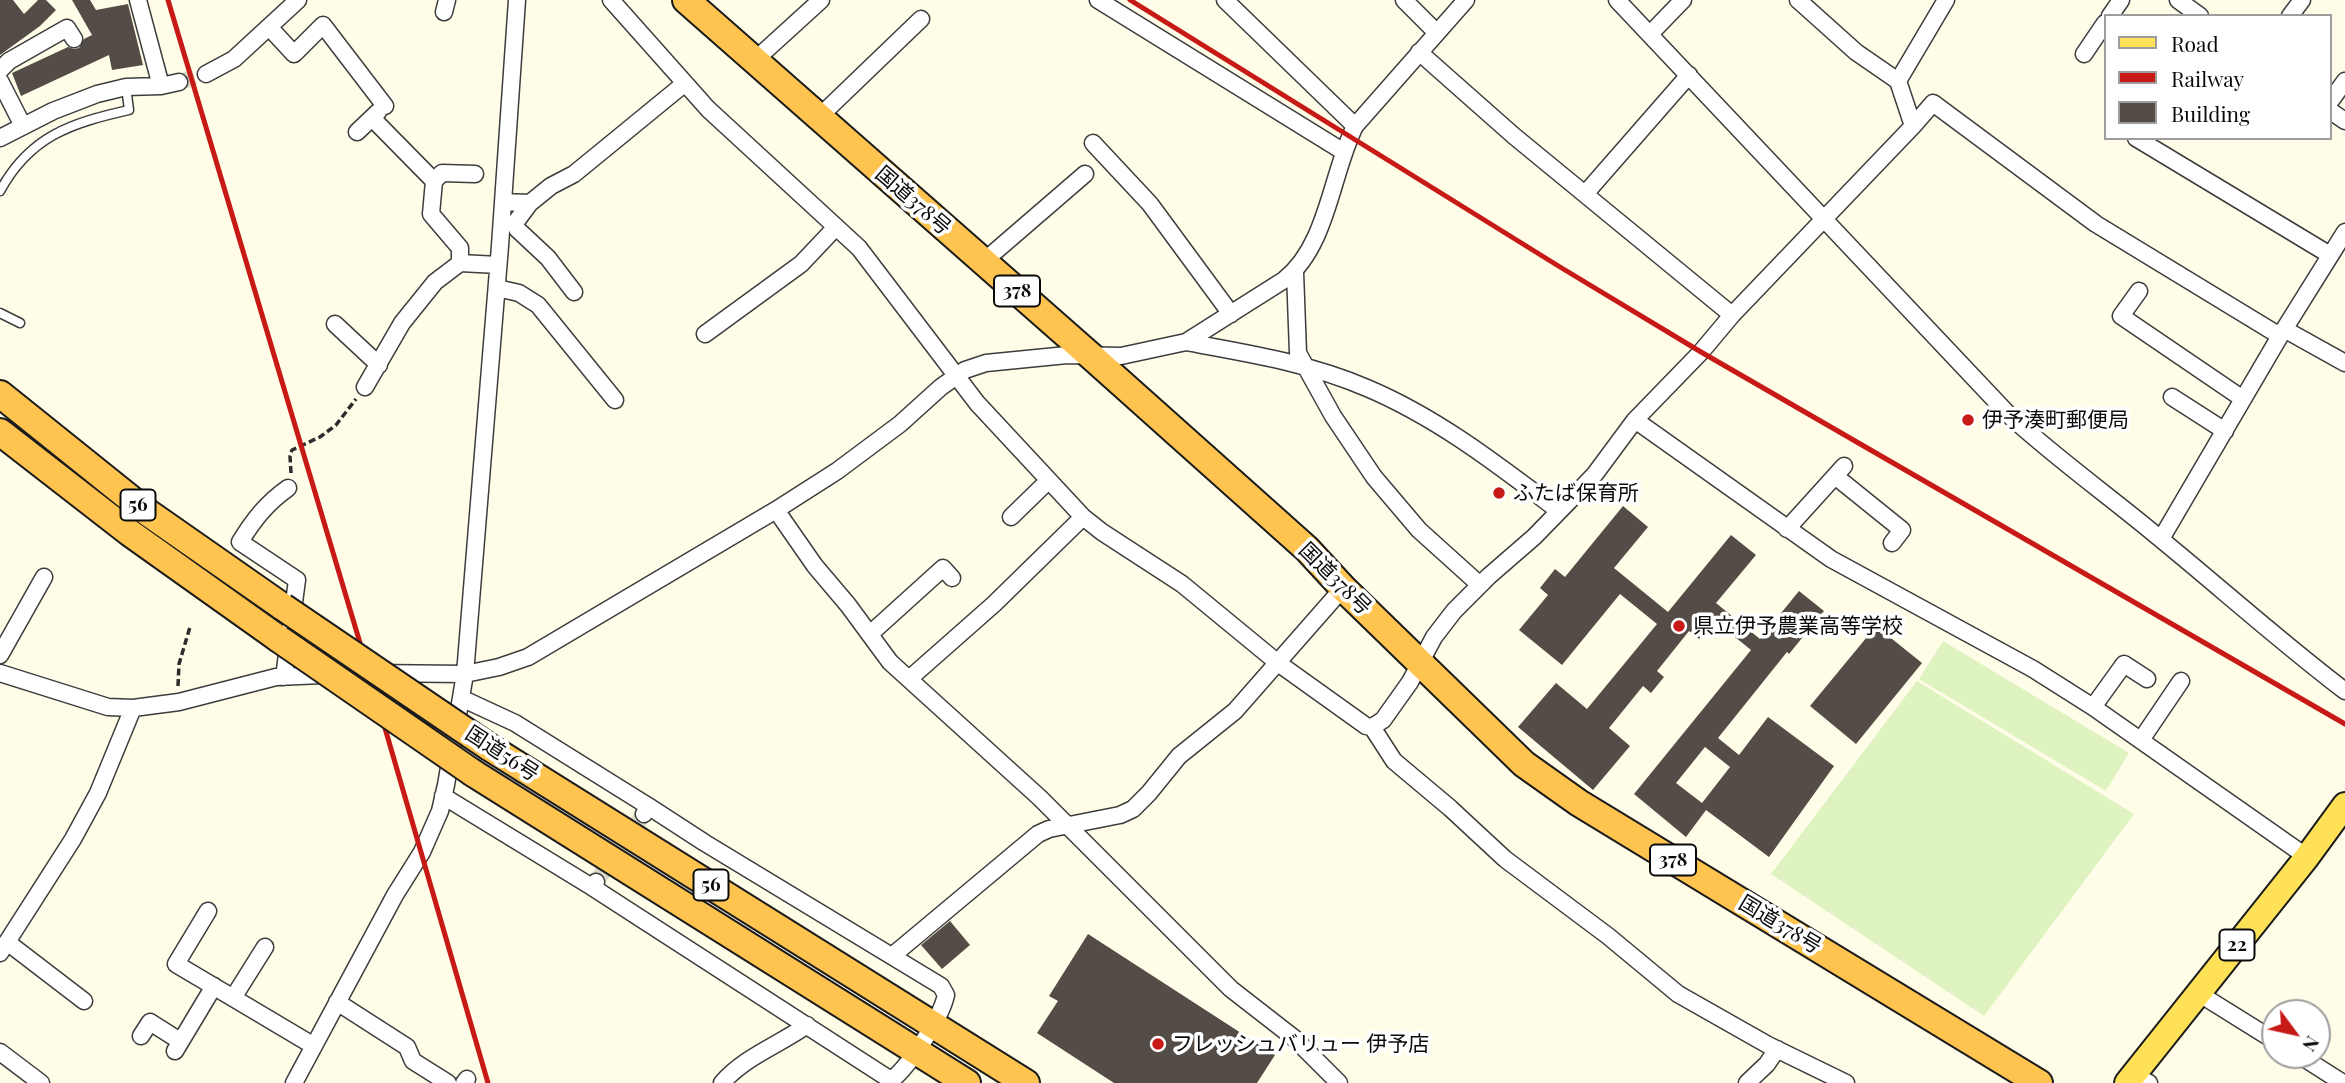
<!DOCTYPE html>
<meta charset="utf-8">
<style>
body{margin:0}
#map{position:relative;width:2345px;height:1083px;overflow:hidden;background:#fffce8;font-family:"Playfair Display",serif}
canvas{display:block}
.legend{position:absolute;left:2104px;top:14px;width:228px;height:126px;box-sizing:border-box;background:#fff;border:2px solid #9d9d9d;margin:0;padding:9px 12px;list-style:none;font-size:21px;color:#0a0a0a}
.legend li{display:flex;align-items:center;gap:14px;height:35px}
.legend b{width:35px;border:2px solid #9d9d9d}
.north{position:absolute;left:2261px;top:999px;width:70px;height:70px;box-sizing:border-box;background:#fff;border:2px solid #9d9d9d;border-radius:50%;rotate:123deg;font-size:19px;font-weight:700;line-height:28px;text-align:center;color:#0a0a0a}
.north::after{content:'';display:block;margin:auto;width:24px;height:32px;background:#c71916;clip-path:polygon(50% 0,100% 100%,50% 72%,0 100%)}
</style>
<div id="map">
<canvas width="2345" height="1083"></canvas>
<ul class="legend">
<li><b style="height:9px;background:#ffe158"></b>Road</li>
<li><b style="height:9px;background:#c71916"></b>Railway</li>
<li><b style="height:19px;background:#544c46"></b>Building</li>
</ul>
<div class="north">N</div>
</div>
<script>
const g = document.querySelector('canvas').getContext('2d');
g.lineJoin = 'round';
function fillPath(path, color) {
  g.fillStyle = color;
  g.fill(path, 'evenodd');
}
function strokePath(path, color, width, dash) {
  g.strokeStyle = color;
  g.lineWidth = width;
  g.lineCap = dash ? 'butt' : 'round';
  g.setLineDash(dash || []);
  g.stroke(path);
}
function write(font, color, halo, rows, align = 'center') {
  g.font = font + ' "Playfair Display","Noto Sans JP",serif';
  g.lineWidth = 7;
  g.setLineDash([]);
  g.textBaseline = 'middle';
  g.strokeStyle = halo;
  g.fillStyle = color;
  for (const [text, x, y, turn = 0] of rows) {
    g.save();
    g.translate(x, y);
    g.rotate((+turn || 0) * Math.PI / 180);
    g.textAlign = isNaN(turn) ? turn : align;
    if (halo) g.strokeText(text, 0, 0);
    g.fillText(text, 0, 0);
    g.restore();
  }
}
fillPath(new Path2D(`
 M1943,641L2129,753L2106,791L1919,679Z
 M1917,681L2134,814L1984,1016L1771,874Z`), '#def3c0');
fillPath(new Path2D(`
 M0,0H13L24,14L38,0H46L56,10L40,26L0,55Z
 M72,0H90L96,10L128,4L143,65L112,70L109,55L21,96L12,73L68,47L74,49L79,48L84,39L92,35Z
 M1623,506L1648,527L1614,568L1668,612L1731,535L1756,555L1716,603L1760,639L1799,591L1824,611L1789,654L1787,652L1718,738L1739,755L1768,717L1834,766L1769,857L1706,810L1686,837L1634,794L1751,650L1714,620L1699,639L1689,631L1657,671L1664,677L1651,693L1643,686L1609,728L1630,746L1593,790L1518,727L1556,683L1587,709L1657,624L1620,594L1562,665L1519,630L1548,595L1540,588L1555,569L1565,577ZM1705,747L1730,767L1702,803L1676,783Z
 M1876,626L1922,663L1856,744L1810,706Z
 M950,921L970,945L942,969L921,945Z
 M1088,934L1275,1055L1257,1083H1114L1037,1033L1058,1001L1049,996Z`), '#544c46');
strokePath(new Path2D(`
 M179,82L206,74
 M596,882L644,814`), '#dad8c7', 16, [16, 8]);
const service = new Path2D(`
 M0,191C30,136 71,123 129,110L126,87
 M0,313L20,323`);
const minor = new Path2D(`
 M138,0L161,86
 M611,0L708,109L859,248L977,403L1083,517L1102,532L1182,584L1278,663L1366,726L1372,727L1383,720L1410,682L1434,637L1454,611L1489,576L1534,537L1575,495L1595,474L1635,420L1701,352L1732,315L1913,126L1898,81L1946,0
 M1098,0L1344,152
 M1225,0L1355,126
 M1404,0L1436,32
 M1617,0L2009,415C2058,460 2112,498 2163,541C2224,591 2282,643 2345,691
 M1798,0L1856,52L1898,81
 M2178,0L2200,16
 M444,12L447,0
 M2110,16L2121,0
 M2290,16L2302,0
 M269,27L294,54L323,25L385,106
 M1651,33L1683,0
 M1419,52L1514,136L1732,315
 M2084,54L2105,23
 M754,61L821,0
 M0,70L9,61L67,28L74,39
 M206,74L234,59L298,0
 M0,81L23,126
 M2329,103L2345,81
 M2329,110L2345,121
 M372,118L434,181
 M818,118L921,19
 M1913,126L1933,103L2096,224L2280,336
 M357,132L378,112
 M0,138L53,111L97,94L126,87L161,86L179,82
 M2136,138L2330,255
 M1093,143L1150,204L1231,314
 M1585,194L1689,75
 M503,202L530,203L551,186L574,174L684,84
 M530,203L515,223L517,229L548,258L574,292
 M983,262L1085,174
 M460,263V248L431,214L434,181L442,173L475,174
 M1295,272L1298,353L1333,416L1374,477L1419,530L1480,585
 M497,288L519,293L538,305L615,400
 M2139,291L2121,316L2243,399
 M335,324L379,365
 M2284,329L2345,363
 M705,334L801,264L836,227
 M1186,342C1247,353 1309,363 1367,388C1438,418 1498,465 1559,511
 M365,387L402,323L435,282L460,263L498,265
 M2172,397L2225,431
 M1635,420L1831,559L2033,669L2093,707L2307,857
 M1835,476L1902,530L1892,543
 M776,510L815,566L848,605L890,662L1040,798L1231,989L1294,1038L1339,1083
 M1011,517L1048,481
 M1787,529L1844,466
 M2161,539L2280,336L2345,232
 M870,634L943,568L952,578
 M0,655L44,577
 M0,673L108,707L133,708L179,702L276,677L369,673L465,674L499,667L528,657L776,510L837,471L900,424L941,387L965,370L986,363L1067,355L1121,356L1186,342L1284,280C1328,245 1331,174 1355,126L1466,0
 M284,677L297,580L240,542C254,519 267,503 288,488
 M909,679L994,604L1083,517
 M461,698L515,723L648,806
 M2093,707L2124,664L2147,679
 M1372,727L1394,761L1450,808L1505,859L1608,936L1678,994L1768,1045L1846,1083
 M2141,740L2181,681
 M443,796L592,887
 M596,882L592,887L886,1077L893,1079C911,1063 941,1018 946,995L941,986L705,843L648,806L644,814
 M208,911L176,964L314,1046
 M7,942L84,1001
 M0,953L73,839L98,793L133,708
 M892,956L1038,834L1049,829L1120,815L1133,809L1149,793L1179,756L1235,711L1343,588
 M2198,993L2275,1041
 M233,998L265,947
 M337,1002L407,1047L413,1061L448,1083
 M141,1036L150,1022L180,1041
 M175,1051L214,986
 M0,1052L41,1083
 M2299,1055L2343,1083
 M2134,1075L2149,1083
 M294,1083L395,895L422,852L440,811L446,785L465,674L500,246L517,0
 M464,1083L467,1079
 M722,1083C744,1057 779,1045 807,1025
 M1747,1083L1767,1064L1777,1049`);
const primary = new Path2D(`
 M2127,1083L2307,857L2345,805`);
const trunk = new Path2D(`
 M686,0L1092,357L1307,549L1343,588L1524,764L1579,803L2039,1083
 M0,394L147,512L283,607
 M0,432L130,533L279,639
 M489,747L1026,1083
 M473,773L967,1083`);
strokePath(service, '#3d3d3d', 11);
strokePath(minor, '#3d3d3d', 19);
strokePath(primary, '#1b1b1b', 28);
strokePath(trunk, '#1b1b1b', 30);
strokePath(new Path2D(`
 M291,473L290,456L292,450L320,437L336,425L356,399
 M178,686L179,664L190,627`), '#2c2c2c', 3.5, [7, 3.5]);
strokePath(service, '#fff', 8);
strokePath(minor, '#fff', 16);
strokePath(primary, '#ffe158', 24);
strokePath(trunk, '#ffc44f', 26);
strokePath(new Path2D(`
 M168,0L369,673L488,1083
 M1130,0L1560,267L1701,352L2345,724`), '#c71916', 5);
const trunkBridge = new Path2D(`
 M283,607L489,747
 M279,639L473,773`);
strokePath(trunkBridge, '#1b1b1b', 30, []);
strokePath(trunkBridge, '#ffc44f', 26);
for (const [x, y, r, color] of [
 [1968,420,7,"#c71916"],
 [1499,493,7,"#c71916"],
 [1679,626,7,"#c71916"],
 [1158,1044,7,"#c71916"]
]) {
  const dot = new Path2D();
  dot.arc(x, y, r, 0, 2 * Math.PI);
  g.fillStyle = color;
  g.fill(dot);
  strokePath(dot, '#fff', 2.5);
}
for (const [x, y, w] of [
 [1017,291,46],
 [138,505,35],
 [1673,860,46],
 [711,885,35],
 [2237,945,35]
]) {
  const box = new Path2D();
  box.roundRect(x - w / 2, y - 15.5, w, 31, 5);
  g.fillStyle = '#fff';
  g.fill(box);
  strokePath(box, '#0a0a0a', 2);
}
write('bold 19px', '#0a0a0a', null, [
 ["378",1017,291],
 ["56",138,505],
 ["378",1673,860],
 ["56",711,885],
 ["22",2237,945]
]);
write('21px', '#0a0a0a', '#fff', [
 ["国道378号",913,201,41],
 ["国道378号",1335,579,45],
 ["国道56号",502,754,33],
 ["国道378号",1780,925,31]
]);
write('21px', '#0a0a0a', '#fff', [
 ["伊予湊町郵便局",1982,420],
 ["ふたば保育所",1513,493],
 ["県立伊予農業高等学校",1693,626],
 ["フレッシュバリュー 伊予店",1172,1044]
], 'left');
</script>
